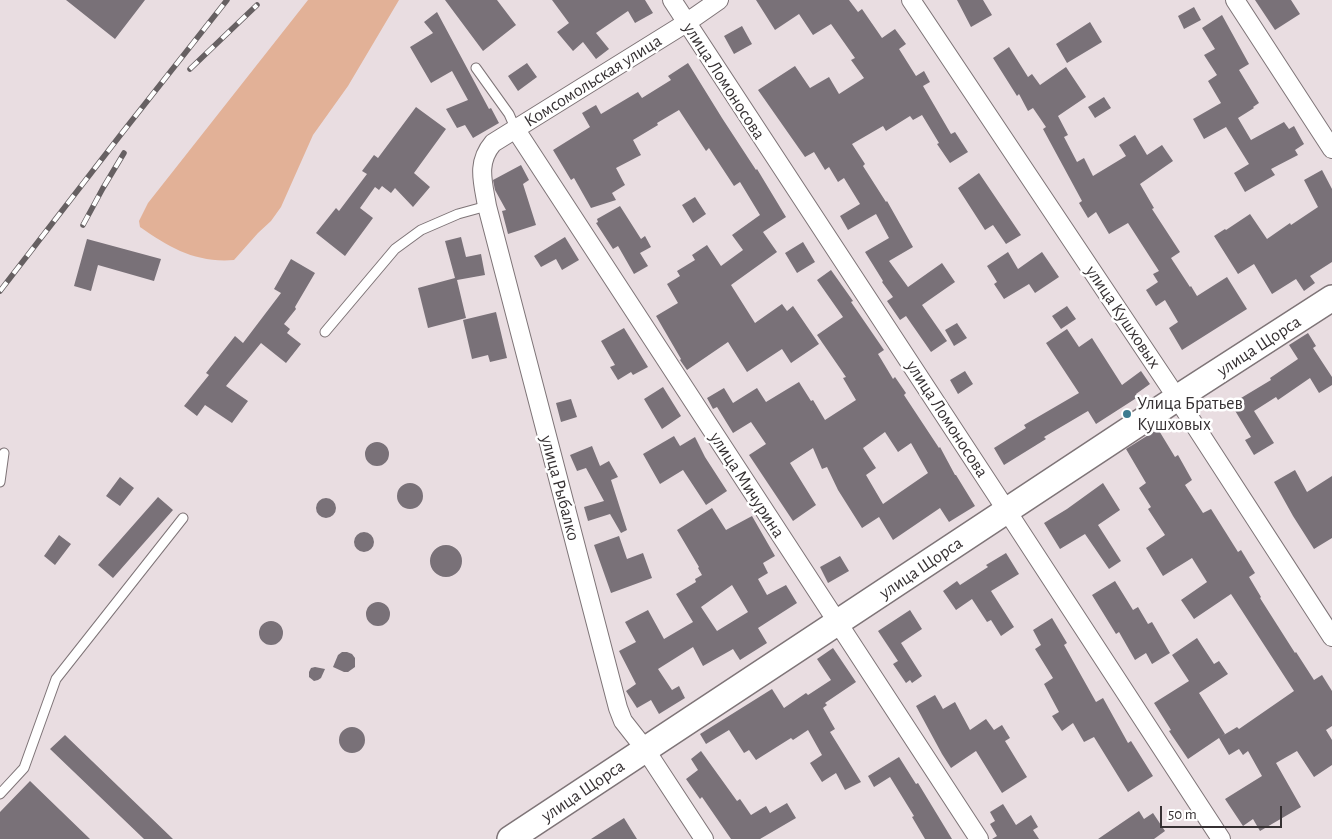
<!DOCTYPE html>
<meta charset="utf-8">
<style>
body{margin:0}
#map{position:relative;width:1332px;height:839px;overflow:hidden;background:#e9dde1;font-family:"Alegreya Sans",sans-serif}
canvas{display:block}
.scale{position:absolute;left:1160px;top:806px;width:122px;height:22px;box-sizing:border-box;border:2px solid #363133;border-top:0;padding-left:6px;font-size:15px;line-height:18px;white-space:nowrap;color:#363133;-webkit-text-stroke:4px #fff;paint-order:stroke}
</style>
<div id="map">
<canvas width="1332" height="839"></canvas>
<div class="scale">50 m</div>
</div>
<script>
const g = document.querySelector('canvas').getContext('2d');
g.lineJoin = 'round';
function fillPath(path, color) {
  g.fillStyle = color;
  g.fill(path, 'evenodd');
}
function strokePath(path, color, width, dash) {
  g.strokeStyle = color;
  g.lineWidth = width;
  g.lineCap = dash ? 'butt' : 'round';
  g.setLineDash(dash || []);
  g.stroke(path);
}
function write(font, color, halo, rows, align = 'center') {
  g.font = font + ' "Alegreya Sans",sans-serif';
  g.lineWidth = 5;
  g.setLineDash([]);
  g.textBaseline = 'middle';
  g.strokeStyle = halo;
  g.fillStyle = color;
  for (const [text, x, y, turn = 0] of rows) {
    g.save();
    g.translate(x, y);
    g.rotate((+turn || 0) * Math.PI / 180);
    g.textAlign = isNaN(turn) ? turn : align;
    if (halo) g.strokeText(text, 0, 0);
    g.fillText(text, 0, 0);
    g.restore();
  }
}
fillPath(new Path2D(`
 M308,0H399L348,86L313,135L281,207L271,221L258,233L234,260C196,263 170,248 140,227L139,221L148,203Z`), '#e2b197');
fillPath(new Path2D(`
 M66,0H145L115,39Z
 M445,0H497L516,25L483,51Z
 M552,0H645L653,13L635,23L628,11L596,33L609,49L596,59L583,42L573,51L557,32L569,23Z
 M756,0H849L858,12L862,9L882,38L895,29L906,44L899,49L916,76L924,71L930,82L923,86L951,134L955,132L968,152L950,163L937,144L939,143L922,115L913,120L910,116L886,131L883,126L852,144L865,164L863,166L886,202L887,201L913,247L889,261L908,287L942,263L955,282L922,305L947,341L931,352L906,316L900,320L887,301L893,297L882,282L883,281L865,252L889,238L876,214L848,230L840,216L860,204L844,178L838,182L829,167L825,170L814,152L805,157L758,90L795,66L810,88L829,77L839,94L864,78L851,60L855,58L831,24L813,35L799,14L775,30Z
 M957,0H983L992,15L971,27Z
 M1255,0H1291L1300,14L1275,30Z
 M1194,7L1201,20L1184,29L1178,16Z
 M437,12L489,109L491,108L499,123L473,138L465,125L457,128L446,109L468,100L452,71L431,83L410,47L433,33L424,22Z
 M1222,15L1249,64L1239,70L1259,103L1253,107L1254,108L1238,118L1251,140L1284,122L1289,129L1294,126L1304,144L1295,150L1298,155L1271,169L1275,175L1245,192L1234,173L1249,164L1226,127L1204,139L1193,119L1221,103L1208,81L1217,75L1204,55L1215,49L1202,28Z
 M1090,22L1102,42L1067,63L1056,44Z
 M742,26L752,44L734,54L724,36Z
 M1009,47L1028,77L1032,74L1040,85L1066,67L1086,97L1058,116L1068,135L1064,137L1077,162L1084,158L1093,176L1126,156L1119,145L1135,135L1147,155L1162,145L1173,161L1140,184L1154,208L1152,209L1180,252L1171,258L1190,287L1191,286L1197,296L1227,277L1247,309L1182,350L1169,328L1178,322L1165,300L1156,306L1146,290L1158,282L1153,274L1159,271L1128,223L1109,234L1096,212L1088,218L1079,203L1082,201L1043,129L1046,127L1033,108L1028,111L1019,94L1017,96L993,58Z
 M527,63L537,77L518,91L508,76Z
 M688,63L722,118L756,170L757,169L786,217L763,232L777,252L731,285L755,323L782,304L787,311L793,306L819,344L791,363L782,349L747,372L728,342L687,370L680,360L681,359L656,316L678,303L667,284L680,276L677,271L695,260L692,255L707,245L721,266L743,250L732,235L760,215L740,182L734,186L709,148L706,151L679,110L657,123L658,125L633,140L641,155L616,168L625,185L612,193L616,200L591,208L574,178L571,180L553,150L590,127L582,113L596,105L601,114L638,92L642,98L671,80L668,76Z
 M1104,97L1111,108L1095,118L1088,107Z
 M416,107L446,129L414,173L430,187L413,207L395,188L391,193L382,186L379,190L375,187L360,208L373,218L345,256L316,233L336,208L339,211L367,174L362,171L374,155L378,158Z
 M521,165L529,180L523,184L536,225L508,234L502,211L506,210L495,190L493,180Z
 M1322,170L1332,189V262L1310,276L1315,283L1304,291L1296,279L1272,294L1254,264L1238,274L1214,236L1225,229L1226,230L1250,214L1267,239L1290,223L1291,225L1318,207L1304,180Z
 M979,173L1021,235L1006,244L993,225L985,230L958,188Z
 M695,197L706,214L693,223L682,205Z
 M620,206L641,239L645,236L651,247L640,253L648,266L634,274L618,246L613,249L596,223L598,222L597,219Z
 M461,237L466,257L481,254L485,275L457,280L466,318L428,328L418,288L455,278L445,241Z
 M565,237L579,260L562,270L556,259L541,267L534,256Z
 M87,239L161,259L154,281L98,265L91,291L74,286Z
 M803,242L815,262L797,273L785,253Z
 M1008,252L1018,269L1042,252L1059,277L1035,293L1029,284L1004,299L994,284L997,282L987,266Z
 M291,259L315,273L295,307L296,309L284,324L290,329L287,333L301,344L286,363L261,343L226,386L248,401L232,423L205,405L197,416L184,406L209,375L206,373L235,336L243,343L281,293L274,289Z
 M831,270L853,301L851,302L884,350L878,354L893,379L895,377L906,393L904,395L939,448L940,447L955,475H956L975,506L949,522L940,508L893,540L879,517L862,528L838,490L827,467L822,469L813,448L790,463L816,505L793,521L749,455L766,444L751,422L733,433L717,407L713,409L707,398L724,388L733,403L757,388L766,402L799,382L811,401L813,400L825,420L856,400L843,378L846,377L817,335L843,317L817,280ZM885,432L898,452L911,443L928,473L883,504L866,475L876,468L863,448Z
 M1067,306L1076,319L1061,329L1052,316Z
 M496,312L507,358L490,362L488,355L472,359L463,320Z
 M957,323L967,338L954,346L945,330Z
 M624,328L648,367L633,375L631,372L618,380L610,367L615,365L601,341Z
 M1067,329L1079,347L1092,338L1122,385L1141,371L1150,384L1136,394L1138,397L1096,424L1088,411L1044,437L1046,439L1004,465L994,448L1026,428L1024,425L1079,393L1046,343Z
 M1308,333L1316,346L1313,348L1332,377V385L1319,393L1310,378L1278,400L1276,397L1254,411L1274,443L1254,455L1245,440L1251,437L1231,404L1271,380L1270,378L1298,359L1289,345Z
 M965,371L973,384L958,394L950,380Z
 M663,387L681,416L662,429L644,399Z
 M571,399L577,417L561,422L556,403Z
 M1158,429L1175,457L1178,455L1192,480L1185,485L1203,513L1211,509L1238,552L1241,550L1255,573L1249,577L1261,597L1260,598L1295,653L1296,652L1314,680L1322,675L1332,691V726L1326,730L1332,740V765L1314,777L1297,751L1276,763L1301,807L1260,831L1253,819L1243,826L1225,799L1262,776L1248,751L1243,755L1239,749L1229,755L1219,738L1188,759L1169,731L1171,730L1154,703L1189,681L1172,655L1197,638L1214,664L1219,661L1228,674L1199,693L1225,734L1222,736L1237,727L1239,729L1294,691L1231,594L1194,619L1181,600L1207,582L1192,558L1163,576L1146,548L1165,535L1148,509L1151,507L1139,488L1146,483L1126,449Z
 M674,436L680,446L695,437L705,457L727,491L706,505L683,470L660,484L643,454Z
 M365 454a12 12 0 1 1 24 0a12 12 0 1 1-24 0Z
 M592,446L600,466L609,461L618,477L611,480L627,530L621,533L610,514L588,521L584,507L604,501L586,468L577,471L570,455Z
 M1295,470L1307,492L1332,476V538L1314,549L1293,516L1274,482Z
 M120,477L134,488L120,506L106,496Z
 M1103,483L1120,510L1098,525L1121,561L1109,569L1085,534L1060,549L1044,523L1067,509Z
 M397 496a13 13 0 1 1 26 0a13 13 0 1 1-26 0Z
 M158,497L173,510L113,578L98,565Z
 M316 508a10 10 0 1 1 20 0a10 10 0 1 1-20 0Z
 M712,508L726,530L752,516L775,556L763,563L768,573L758,579L767,595L786,585L797,603L758,628L767,643L740,660L733,649L703,666L693,647L658,669L672,690L679,686L685,698L659,714L651,700L637,708L626,691L636,684L619,651L636,642L625,622L648,610L664,639L693,622L676,594L696,582L695,579L702,575L698,568L699,567L677,530ZM732,585L748,612L717,631L701,607Z
 M354 542a10 10 0 1 1 20 0a10 10 0 1 1-20 0Z
 M59,535L71,544L55,565L44,556Z
 M619,536L627,559L643,553L652,578L611,593L594,545Z
 M430 561a16 16 0 1 1 32 0a16 16 0 1 1-32 0Z
 M1006,553L1019,574L991,591L1014,627L1001,636L991,620L987,622L972,599L956,610L943,591L957,581L960,585L988,567L986,565Z
 M840,556L849,571L828,583L820,567Z
 M1115,581L1133,610L1138,607L1148,624L1152,622L1170,653L1152,664L1146,653L1135,660L1119,632L1116,634L1092,595Z
 M366 614a12 12 0 1 1 24 0a12 12 0 1 1-24 0Z
 M910,610L922,629L901,643L922,676L912,683L910,680L906,683L893,664L898,661L878,631Z
 M1052,618L1067,643L1064,645L1096,702L1103,698L1128,743L1131,741L1153,776L1128,792L1094,737L1084,742L1073,723L1062,731L1052,716L1059,712L1044,684L1053,678L1035,649L1041,645L1033,630Z
 M259 633a12 12 0 1 1 24 0a12 12 0 1 1-24 0Z
 M833,648L856,682L825,703L827,705L823,708L835,729L830,732L861,782L845,790L836,773L822,782L810,763L822,755L808,730L793,740L791,738L756,760L749,750L744,753L729,730L706,744L700,734L772,689L784,708L806,693L808,695L831,680L817,659Z
 M342,652H347L352,654L355,658V667L348,672H344L333,667L338,655Z
 M315,667L325,669L321,678L318,680L314,681L309,677V672L311,668Z
 M935,695L943,709L955,702L970,730L986,719L994,730L1002,725L1010,738L1005,741L1027,777L1002,793L976,751L951,768L942,754L916,706Z
 M339 740a13 13 0 1 1 26 0a13 13 0 1 1-26 0Z
 M65,735L173,839H144L50,749Z
 M701,751L737,801L740,799L751,815L766,806L770,813L787,803L796,818L760,839H731L702,797L700,799L686,779L698,770L691,759Z
 M899,757L916,784L918,783L952,839H925L912,817L914,816L890,777L874,787L868,776Z
 M30,781L90,839H0V812Z
 M1003,804L1016,825L1031,815L1038,827L1033,830L1039,839H992L997,836L990,824L995,821L990,812Z
 M1139,811L1144,819L1153,813L1165,831L1154,839H1098Z
 M624,818L637,839H591Z`), '#797178');
const lane = new Path2D(`
 M476,68L509,114L516,130
 M325,332L395,249L421,230L458,214L487,206
 M0,482L4,453
 M0,794L24,768L56,679L183,518`);
const street = new Path2D(`
 M672,0L1007,511L1221,839
 M911,0L1177,398L1332,637
 M1235,0L1332,149
 M516,130L979,839
 M704,839L645,749L623,721L618,708L487,206C483,182 476,163 493,143L686,23L719,0`);
const secondary = new Path2D(`
 M510,839L1177,398L1332,298`);
strokePath(lane, '#7e7477', 11);
strokePath(street, '#7e7477', 20);
strokePath(secondary, '#7e7477', 28);
strokePath(lane, '#fff', 9);
strokePath(street, '#fff', 18);
strokePath(secondary, '#fff', 25);
const rail = new Path2D(`
 M190,69L257,5
 M83,225L103,188L124,153
 M0,291L122,133L227,0`);
strokePath(rail, '#666062', 5.5);
strokePath(rail, '#fff', 4, [11]);
for (const [x, y, r, color] of [
 [1127,414,5,"#3c7b90"]
]) {
  const dot = new Path2D();
  dot.arc(x, y, r, 0, 2 * Math.PI);
  g.fillStyle = color;
  g.fill(dot);
  strokePath(dot, '#fff', 2);
}
write('18px', '#363133', '#fff', [
 ["Комсомольская улица",593,81,-32],
 ["улица Ломоносова",724,81,57],
 ["улица Кушховых",1123,317,56],
 ["улица Щорса",1259,346,-33],
 ["улица Ломоносова",947,419,57],
 ["улица Мичурина",747,485,57],
 ["улица Рыбалко",560,488,75],
 ["улица Щорса",921,568,-34],
 ["улица Щорса",583,791,-34]
]);
write('18px', '#363133', '#fff', [
 ["Улица Братьев",1137,404],
 ["Кушховых",1137,425]
], 'left');
</script>
